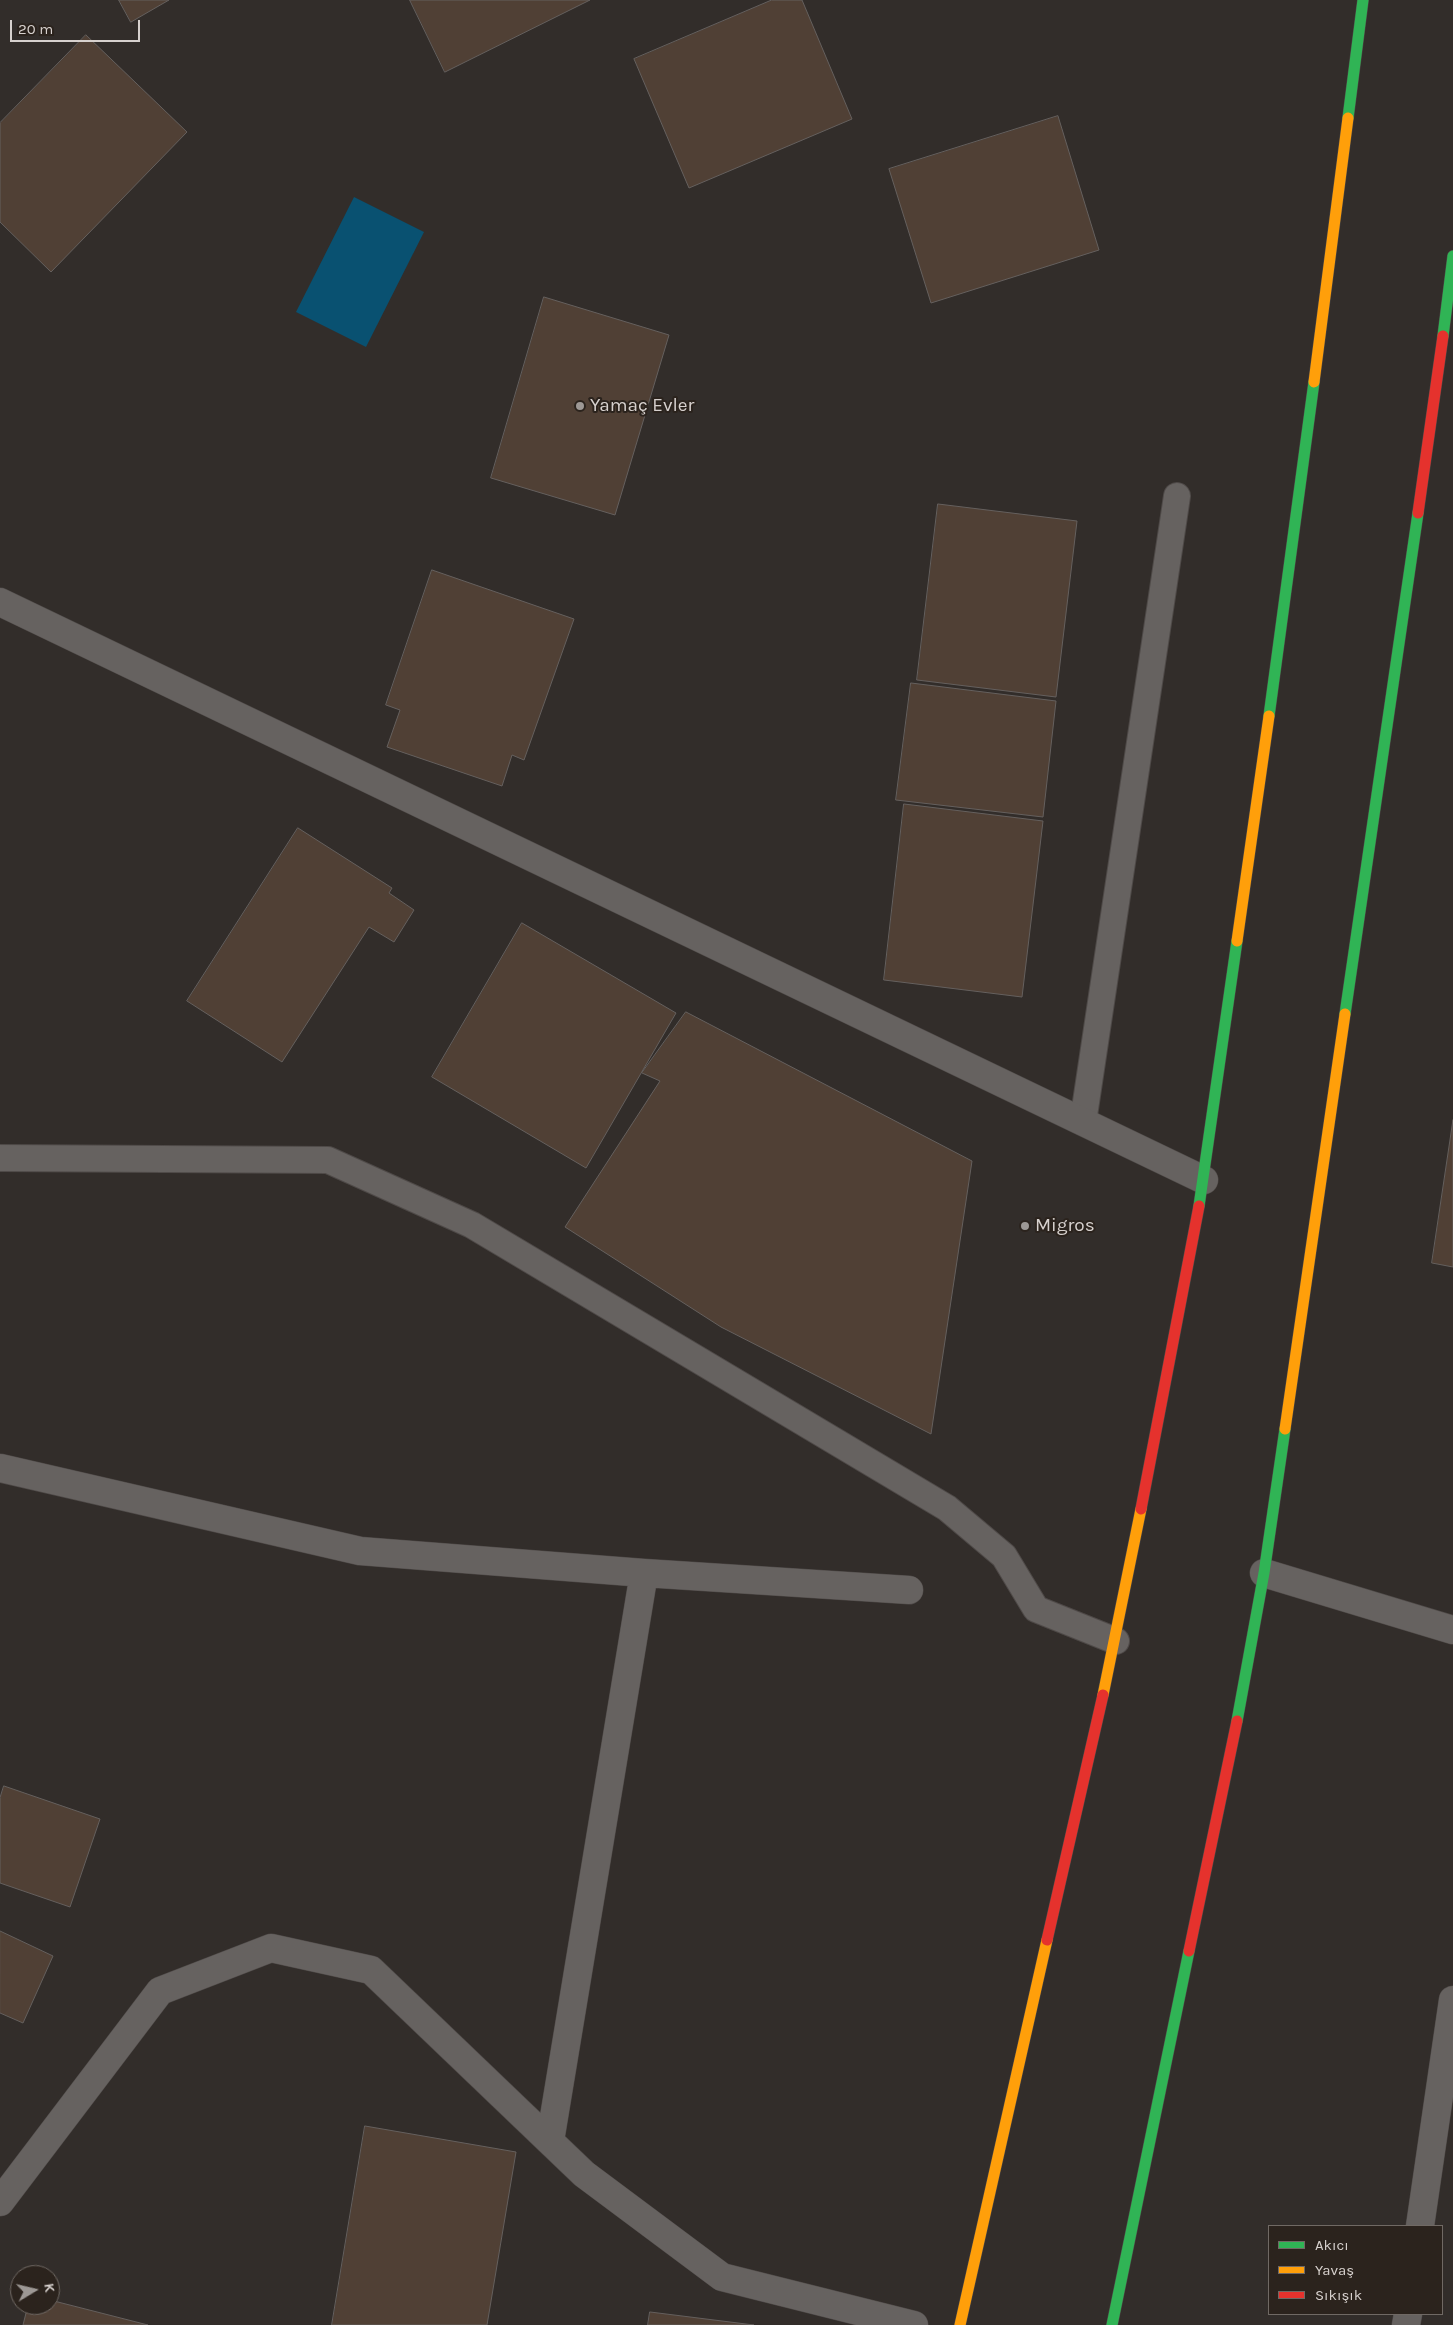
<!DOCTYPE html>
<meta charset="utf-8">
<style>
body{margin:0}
#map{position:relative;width:1453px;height:2325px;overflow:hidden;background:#322d2a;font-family:Karla,sans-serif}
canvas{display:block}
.legend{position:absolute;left:1268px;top:2225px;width:175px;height:90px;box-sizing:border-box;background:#2b231d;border:1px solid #706964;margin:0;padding:6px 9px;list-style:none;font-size:15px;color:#d7d1ce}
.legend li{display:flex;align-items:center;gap:10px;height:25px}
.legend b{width:25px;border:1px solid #706964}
.north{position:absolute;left:10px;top:2265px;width:50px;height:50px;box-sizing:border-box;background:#2b231d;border:1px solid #706964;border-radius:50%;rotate:81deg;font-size:14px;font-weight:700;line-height:20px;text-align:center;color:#d7d1ce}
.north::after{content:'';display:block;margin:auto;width:18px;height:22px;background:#9d9895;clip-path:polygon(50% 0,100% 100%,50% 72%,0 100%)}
.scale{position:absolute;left:10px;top:20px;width:130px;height:22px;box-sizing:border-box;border:2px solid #d7d1ce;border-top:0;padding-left:6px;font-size:15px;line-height:18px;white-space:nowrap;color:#d7d1ce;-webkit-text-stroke:4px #2b231d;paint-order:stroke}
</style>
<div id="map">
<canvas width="1453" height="2325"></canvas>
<ul class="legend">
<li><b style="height:6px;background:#30b455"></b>Akıcı</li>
<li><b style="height:6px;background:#ff9f0a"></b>Yavaş</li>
<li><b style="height:6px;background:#e5322d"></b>Sıkışık</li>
</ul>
<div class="north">K</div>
<div class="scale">20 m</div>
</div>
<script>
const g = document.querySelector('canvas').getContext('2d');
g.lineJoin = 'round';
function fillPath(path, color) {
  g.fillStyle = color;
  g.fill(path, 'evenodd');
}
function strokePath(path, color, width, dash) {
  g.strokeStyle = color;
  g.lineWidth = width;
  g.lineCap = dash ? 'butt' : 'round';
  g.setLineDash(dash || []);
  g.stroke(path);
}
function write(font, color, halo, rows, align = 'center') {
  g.font = font + ' Karla,sans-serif';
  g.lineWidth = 4;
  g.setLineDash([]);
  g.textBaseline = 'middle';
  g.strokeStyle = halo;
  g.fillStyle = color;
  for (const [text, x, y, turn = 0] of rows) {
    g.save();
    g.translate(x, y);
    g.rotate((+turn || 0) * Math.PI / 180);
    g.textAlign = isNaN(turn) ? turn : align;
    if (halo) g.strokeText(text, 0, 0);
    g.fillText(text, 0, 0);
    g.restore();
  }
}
fillPath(new Path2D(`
 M354,197L424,232L366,347L296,312Z`), '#095171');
const building = new Path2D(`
 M119,0H169L131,22Z
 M410,0H590L445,72Z
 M772,0H802L852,119L689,188L634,59Z
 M86,35L187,132L51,272L0,222V123Z
 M1058,116L1099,250L931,303L889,169Z
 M544,297L669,335L615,515L491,478Z
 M938,504L1077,521L1056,697L917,680Z
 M432,570L574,619L524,760L512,755L502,786L387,747L400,710L386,705Z
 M911,683L1056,701L1043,817L896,800Z
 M904,804L1043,821L1022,997L884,980Z
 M298,828L392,888L389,893L414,910L394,942L369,927L282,1062L187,1001Z
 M522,923L676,1013L586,1168L432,1077Z
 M686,1012L972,1161L931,1434L721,1327L565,1227L660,1081L642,1073Z
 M1453,1120V1267L1432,1263Z
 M4,1786L100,1819L70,1907L0,1883V1798Z
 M0,1931L53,1956L23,2023L0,2013Z
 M365,2126L516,2152L487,2325H332Z
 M50,2300L148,2325H23L28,2305H50Z
 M650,2312L754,2325H648Z`);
fillPath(building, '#504035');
strokePath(building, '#65605e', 1);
const lane = new Path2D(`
 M1083,1122L1177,496
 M0,1158L328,1160L472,1225L947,1508L1004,1556L1036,1609L1116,1641`);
const street = new Path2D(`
 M0,602L1204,1180
 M0,1468L360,1551L644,1573L909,1590
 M1264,1573L1453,1630
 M550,2141L644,1573
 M0,2202L160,1991L271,1948L371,1970L584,2174L722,2277L914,2325
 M1420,2226L1453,2000
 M1406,2325L1408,2314`);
const fast = new Path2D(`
 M1348,118L1363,0
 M1443,336L1453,256
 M1269,716L1314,382
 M1345,1014L1418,513
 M1199,1206L1237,941
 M1237,1721L1264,1573L1285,1429
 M1112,2325L1189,1951`);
const slow = new Path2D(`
 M1314,382L1348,118
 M1237,941L1269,716
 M1285,1429L1345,1014
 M1103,1695L1141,1509
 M960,2325L1047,1940`);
const jam = new Path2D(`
 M1418,513L1443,336
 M1141,1509L1199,1206
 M1047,1940L1103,1695
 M1189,1951L1237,1721`);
strokePath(lane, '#4f4a48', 28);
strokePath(street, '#4f4a48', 29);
strokePath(fast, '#4f4a48', 12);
strokePath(slow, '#4f4a48', 12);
strokePath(jam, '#4f4a48', 12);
strokePath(lane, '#666260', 26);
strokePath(street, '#666260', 28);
strokePath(fast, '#30b455', 11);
strokePath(slow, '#ff9f0a', 11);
strokePath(jam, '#e5322d', 11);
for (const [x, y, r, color] of [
 [580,406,5,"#9d9895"],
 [1025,1226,5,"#9d9895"]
]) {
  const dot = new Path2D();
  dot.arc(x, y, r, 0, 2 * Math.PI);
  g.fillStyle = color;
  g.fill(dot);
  strokePath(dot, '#2b231d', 2);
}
write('19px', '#d7d1ce', '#2b231d', [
 ["Yamaç Evler",590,406],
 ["Migros",1035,1226]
], 'left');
</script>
